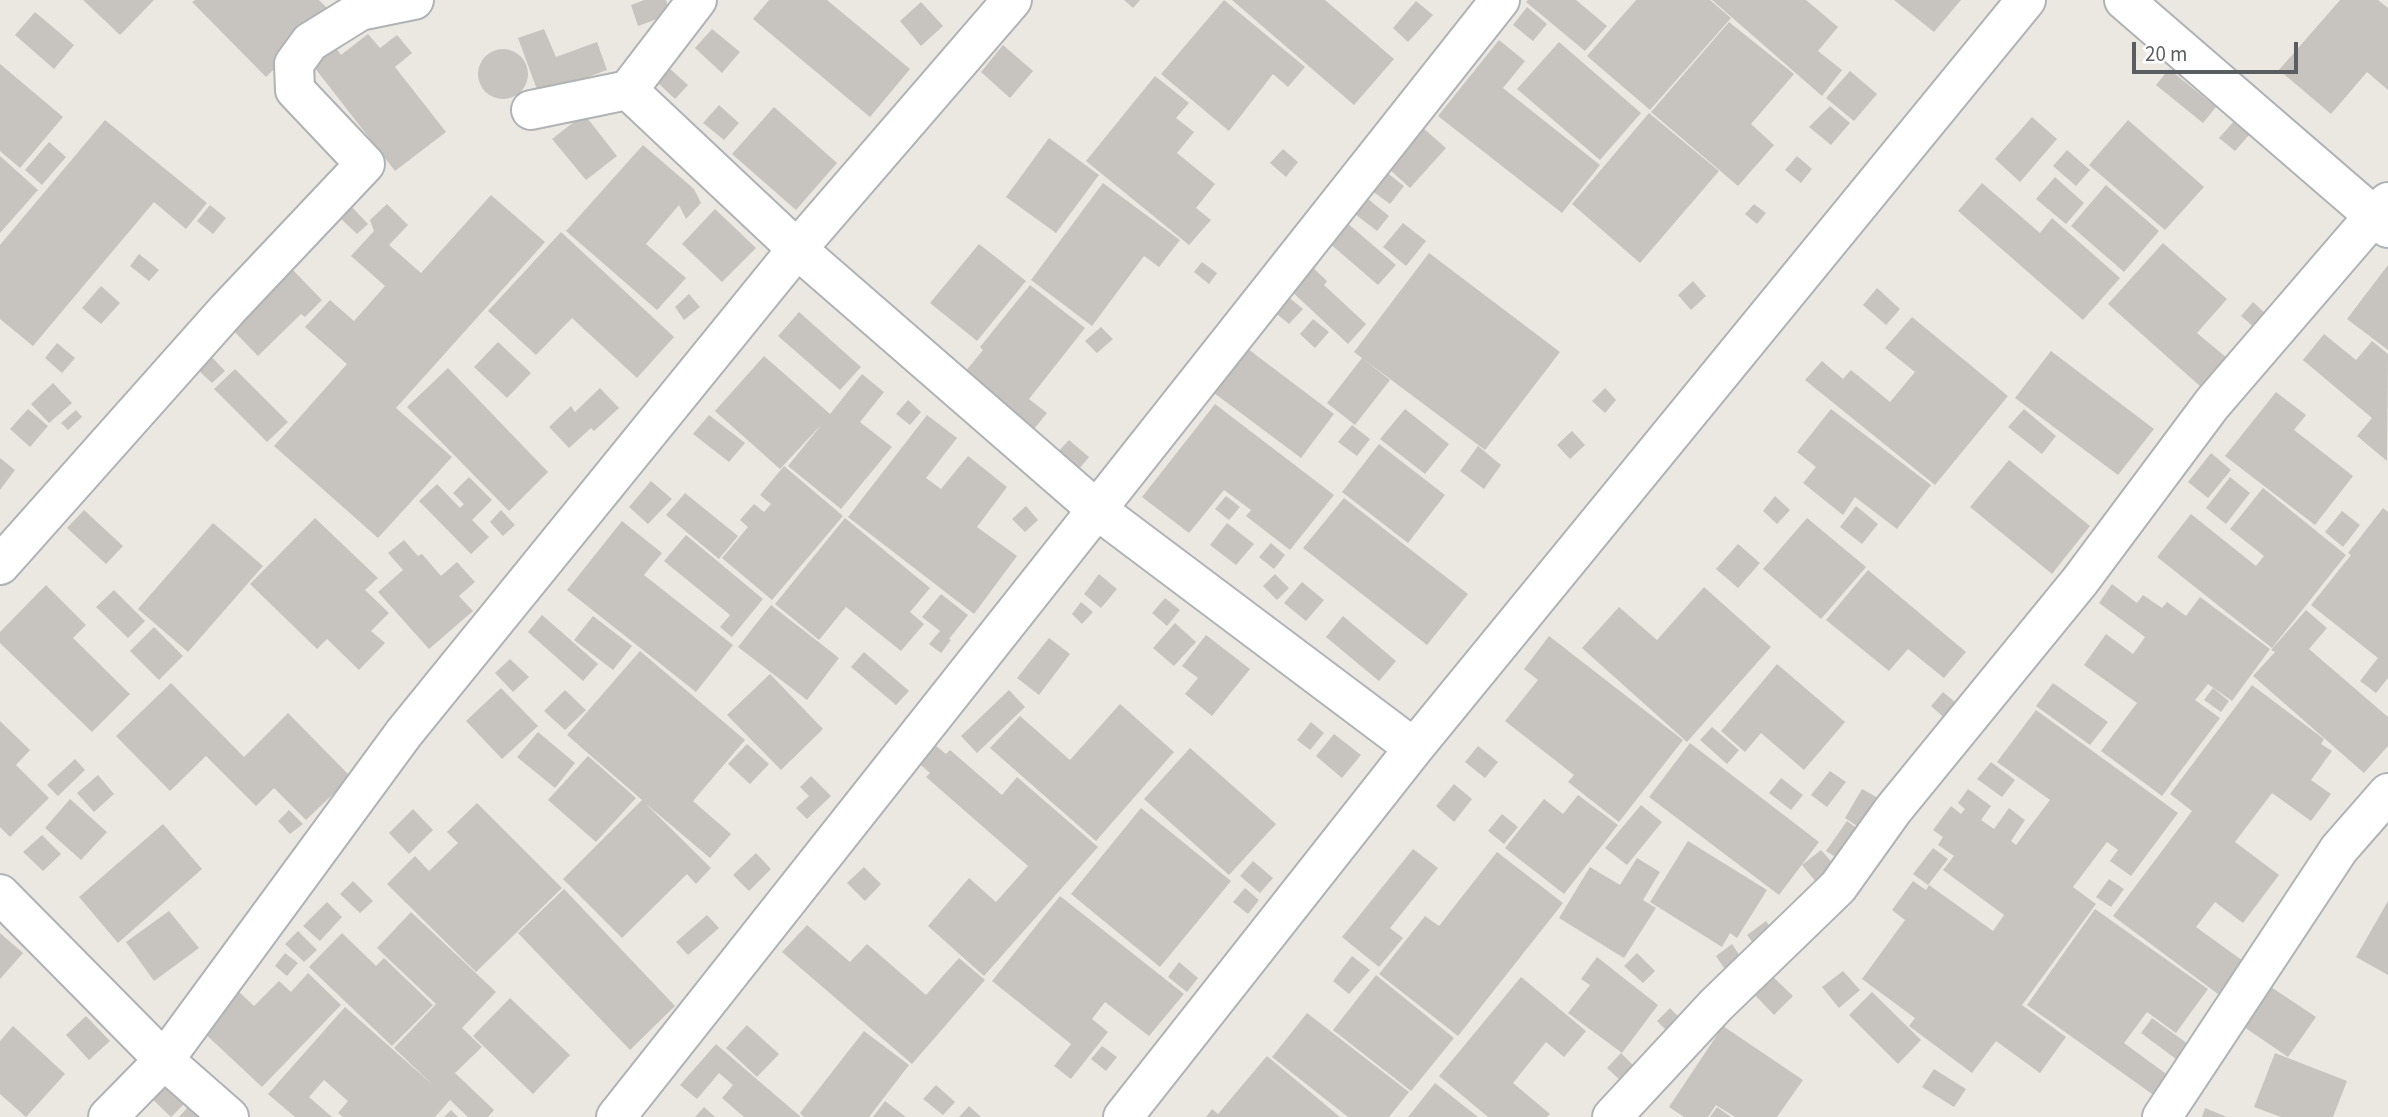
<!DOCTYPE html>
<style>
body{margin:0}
#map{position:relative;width:2388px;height:1117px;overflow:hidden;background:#ebe8e2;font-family:"Source Sans 3",sans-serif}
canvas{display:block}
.scale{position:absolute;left:2132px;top:42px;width:166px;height:32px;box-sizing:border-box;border:4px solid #5a5e61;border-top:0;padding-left:9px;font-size:21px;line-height:24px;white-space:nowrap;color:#5a5e61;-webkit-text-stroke:5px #fff;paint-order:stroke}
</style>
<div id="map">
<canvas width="2388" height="1117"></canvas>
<div class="scale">20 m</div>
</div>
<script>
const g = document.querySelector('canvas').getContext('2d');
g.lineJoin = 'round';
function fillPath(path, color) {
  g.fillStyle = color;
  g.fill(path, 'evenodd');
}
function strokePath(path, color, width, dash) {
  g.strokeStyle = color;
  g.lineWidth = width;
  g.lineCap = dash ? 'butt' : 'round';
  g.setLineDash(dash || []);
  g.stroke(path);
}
fillPath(new Path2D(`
 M83,0H154L120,35Z
 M195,0H319L332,13L266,77L192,2Z
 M644,0H666L671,14L638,26L631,5Z
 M769,0H827L910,69L870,117L753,19Z
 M1124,0H1140L1133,8Z
 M1224,0L1305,67L1288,87L1273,74L1229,131L1161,74Z
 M1232,0H1325L1394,59L1354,105Z
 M1528,0H1576L1607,26L1585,51L1526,2Z
 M1636,0H1710L1731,18L1650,110L1587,56Z
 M1712,0H1806L1838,27L1818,51L1842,70L1822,96Z
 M1894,0H1961L1934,32Z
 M2340,0H2378L2388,8V90L2367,72L2331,114L2279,70Z
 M1416,1L1433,15L1408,42L1393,28Z
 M921,2L943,26L921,46L900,21Z
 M1527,7L1547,24L1533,41L1513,25Z
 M35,12L74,45L54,69L15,35Z
 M1729,22L1794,74L1751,124L1774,145L1738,186L1651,112Z
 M544,29L556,57L597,42L607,70L539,95L518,38Z
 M712,29L740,52L722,73L695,48Z
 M368,34L380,48L397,35L412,53L395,67L446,132L395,171L307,58L330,40L341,55Z
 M1499,40L1525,61L1503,88L1600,165L1562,213L1438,116Z
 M1559,42L1641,113L1600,160L1517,89Z
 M1003,45L1033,71L1010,98L981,72Z
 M478 74a25 25 0 1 1 50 0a25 25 0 1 1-50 0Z
 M0,64L63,117L20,168L0,151Z
 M669,68L688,85L675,99L657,82Z
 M2169,69L2216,107L2203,123L2156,85Z
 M1850,71L1877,94L1854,121L1826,98Z
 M1155,76L1189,103L1176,118L1194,132L1177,153L1215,184L1196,208L1211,220L1189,245L1086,161Z
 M719,105L739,123L724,140L703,123Z
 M1830,106L1850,123L1831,145L1809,127Z
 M774,107L837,163L796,210L732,154Z
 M1649,113L1719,171L1640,263L1572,204Z
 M584,114L617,156L586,180L552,139Z
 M2032,117L2057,139L2020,182L1995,159Z
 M105,120L207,203L186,229L154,202L33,346L0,319V245Z
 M2128,120L2204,187L2165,230L2089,165Z
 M2234,121L2249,135L2235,151L2219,138Z
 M1423,128L1446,148L1410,188L1388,168Z
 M1049,138L1099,175L1056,233L1006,197Z
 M49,142L66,157L42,185L25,170Z
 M643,145L694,189L701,203L686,219L679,205L646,244L686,278L657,310L566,231Z
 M1283,149L1298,162L1286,177L1270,163Z
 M2067,150L2090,170L2076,186L2053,166Z
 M0,156L38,190L0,233Z
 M1797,156L1812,169L1801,183L1785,170Z
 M1386,172L1404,186L1390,204L1371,190Z
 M2055,177L2084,203L2066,224L2036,199Z
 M1103,183L1180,240L1159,267L1144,256L1092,326L1031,280Z
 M1982,183L2040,233L2052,218L2120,278L2083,320L1958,211Z
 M2106,185L2159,231L2124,272L2071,226Z
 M491,195L545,242L396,408L452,457L378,538L274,446L347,364L305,327L330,300L354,321L385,286L351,256L374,231L370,220L387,204L408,225L389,245L421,273Z
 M1363,195L1389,216L1377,231L1351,211Z
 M1754,204L1766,213L1757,224L1745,214Z
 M210,205L226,218L213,234L197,221Z
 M350,205L368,224L357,234L339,217Z
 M715,209L756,248L722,282L682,244Z
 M1346,222L1396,265L1378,285L1328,242Z
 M1403,223L1426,241L1406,266L1383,247Z
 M561,232L674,337L637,378L572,318L536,355L488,311Z
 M2163,243L2227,299L2197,333L2227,358L2201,387L2108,304Z
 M979,244L1026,281L977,341L930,303Z
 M1429,253L1560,352L1485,450L1354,352Z
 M139,254L159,270L149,281L130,266Z
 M1202,262L1217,273L1209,284L1194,272Z
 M1309,264L1327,281L1324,285L1366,324L1348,344L1287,287Z
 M2388,265V350L2347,319Z
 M290,267L322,300L305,317L301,314L258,356L229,326Z
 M1693,281L1706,296L1691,310L1678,295Z
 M1030,285L1085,328L1029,399L1047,413L1026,439L956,383L983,350L980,347Z
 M101,286L120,303L101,324L82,308Z
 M1877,288L1900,309L1886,325L1863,305Z
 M689,294L700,307L684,320L675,307Z
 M1286,295L1303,309L1289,324L1272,310Z
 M2253,302L2266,314L2255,328L2241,316Z
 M799,312L861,367L840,390L778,336Z
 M1912,317L2008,396L1935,485L1805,380L1822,361L1843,379L1851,370L1890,402L1915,372L1885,348Z
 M1313,319L1329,332L1315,348L1300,334Z
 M1101,327L1113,339L1097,353L1085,341Z
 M2324,334L2356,360L2372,341L2388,354L2387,461L2357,436L2372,418L2303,360Z
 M498,342L531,373L507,398L474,367Z
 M57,343L75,358L62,373L45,358Z
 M1248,349L1334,414L1301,458L1214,393Z
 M2051,351L2154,429L2118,475L2015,398Z
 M210,355L225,371L212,383L197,369Z
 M764,356L830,414L862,374L884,392L860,422L892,447L841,509L788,466L822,424L780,469L715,411Z
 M1362,358L1390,380L1355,425L1327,403Z
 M448,368L548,472L509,511L407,407Z
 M235,369L288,422L267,442L214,389Z
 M53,383L72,403L49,423L31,404Z
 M600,388L619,408L594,431L591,428L569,448L549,427L571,406L575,412Z
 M1605,388L1616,400L1605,413L1592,401Z
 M2276,392L2306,415L2294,430L2353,476L2315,525L2225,456Z
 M908,400L921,412L910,425L896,414Z
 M1215,404L1334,495L1290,550L1246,516L1251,510L1224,490L1189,533L1142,497Z
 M28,409L48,426L30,447L10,429Z
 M1405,409L1449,444L1425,474L1380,439Z
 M1831,409L1931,485L1897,529L1855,497L1843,515L1803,483L1816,467L1797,452Z
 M2024,409L2056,436L2042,454L2008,427Z
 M76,410L82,417L68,430L61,423Z
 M709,415L745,443L729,462L693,434Z
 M927,415L957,438L926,478L941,489L968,456L1007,487L977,527L1017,556L974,614L848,517Z
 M1352,425L1370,439L1357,456L1338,442Z
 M1572,431L1585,445L1570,459L1557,445Z
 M1069,440L1089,457L1075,474L1054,456Z
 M1379,444L1445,495L1408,543L1342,492Z
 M1478,446L1501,465L1484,489L1460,471Z
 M2211,453L2231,470L2208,498L2188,482Z
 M0,458L15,470L0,490Z
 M2009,460L2090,526L2052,574L1970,507Z
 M784,466L843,516L772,600L722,558L748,527L740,520L754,504L764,512L771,504L760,495Z
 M469,477L492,500L472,520L489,537L471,554L419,501L437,484L460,508L464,504L453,493Z
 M2230,477L2250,493L2226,524L2206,508Z
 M651,481L672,499L648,524L629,507Z
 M2263,488L2346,555L2272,648L2157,557L2191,514L2256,566L2264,556L2230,529Z
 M685,493L738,536L719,559L666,515Z
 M1226,496L1240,507L1229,520L1215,509Z
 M1775,496L1790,510L1777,524L1763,511Z
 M1344,498L1468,594L1427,645L1303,548Z
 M1026,506L1038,520L1025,532L1012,519Z
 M1856,506L1878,524L1862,544L1840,527Z
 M2383,508L2388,512V678L2376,693L2360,681L2378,658L2311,605L2351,555L2348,553Z
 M84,510L123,546L106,564L67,528Z
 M501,510L515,525L503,536L490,522Z
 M2342,511L2360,525L2343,547L2325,532Z
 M315,518L378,578L365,590L389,613L371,631L385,643L359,670L327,639L317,649L250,584Z
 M845,518L930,588L910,612L924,624L901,651L846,607L819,640L775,604Z
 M1807,518L1866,567L1821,619L1763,569Z
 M622,521L662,553L644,575L733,645L696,692L567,590Z
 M213,523L263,566L188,652L138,609Z
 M1227,523L1254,544L1236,565L1210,545Z
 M686,535L763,599L732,637L720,627L730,615L664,561Z
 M404,540L418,556L422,554L441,576L457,562L475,582L459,596L473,611L429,649L378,592L403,570L388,553Z
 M1271,543L1285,555L1274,569L1259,557Z
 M1738,544L1760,563L1738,588L1716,569Z
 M1868,570L1966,652L1944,678L1908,649L1889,671L1826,620Z
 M1099,574L1117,589L1101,608L1084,594Z
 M1275,574L1289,588L1277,600L1263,586Z
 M1302,582L1324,600L1306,621L1284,603Z
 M2112,584L2137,603L2143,595L2162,608L2167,602L2186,616L2200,597L2270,649L2232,701L2208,684L2195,700L2220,718L2162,796L2101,751L2137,703L2084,665L2106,634L2133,654L2145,637L2099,603Z
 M46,585L86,625L73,638L130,694L92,732L0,643V632Z
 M1704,587L1771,647L1687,742L1582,648L1619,607L1657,640Z
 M114,590L145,621L128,638L96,607Z
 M941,594L968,615L949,639L951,640L941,653L929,644L940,631L922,617Z
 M1165,598L1180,610L1167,626L1152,613Z
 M1081,602L1093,612L1082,624L1072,614Z
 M771,605L839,658L807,700L738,647Z
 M2306,610L2327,628L2309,649L2388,717V746L2364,773L2253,676L2275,652L2271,650Z
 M542,615L598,664L583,681L528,632Z
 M593,616L632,646L613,670L574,640Z
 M1343,616L1396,661L1379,681L1326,637Z
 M1175,623L1196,642L1174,666L1153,648Z
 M154,627L183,656L159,680L130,651Z
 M1206,635L1250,669L1212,716L1185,694L1198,678L1182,666Z
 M1549,636L1683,740L1619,822L1568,782L1574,775L1505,721L1538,680L1524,669Z
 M1049,638L1070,654L1039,695L1017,678Z
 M640,651L745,740L693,801L731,834L710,858L645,803L711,868L696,884L687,874L622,938L563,879L642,800L567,735Z
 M864,652L909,691L896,705L851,667Z
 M510,659L529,677L513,692L495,673Z
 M1777,664L1845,722L1804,770L1761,733L1745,752L1721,731Z
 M770,674L823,729L781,770L727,715Z
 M171,683L244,757L288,713L351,777L306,820L274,788L256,806L206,756L170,791L116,736Z
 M2053,683L2108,722L2090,745L2036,706Z
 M2252,685L2324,739L2321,744L2332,751L2311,780L2331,794L2311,821L2272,793L2235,842L2279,875L2243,923L2215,902L2196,927L2243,961L2218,994L2113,916L2192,811L2170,794Z
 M501,688L538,726L502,759L466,721Z
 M2213,688L2229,701L2221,712L2204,700Z
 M565,690L586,710L565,730L544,711Z
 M1009,690L1025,707L977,753L961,736Z
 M1943,692L1962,708L1950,723L1931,706Z
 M1120,704L1174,752L1096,841L990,748L1020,716L1070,760Z
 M2036,710L2178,813L2131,876L2110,861L2118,850L2107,842L2073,887L2096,904L2022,1005L2066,1037L2040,1073L1996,1041L1972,1073L1909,1026L1915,1018L1862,979L1905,920L1892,910L1913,881L1926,890L1929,885L1993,931L2004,915L1943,870L1954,856L1938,845L1943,837L1933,830L1951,806L1961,814L1965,809L1958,803L1968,789L1991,806L1981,820L1994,829L2009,808L2025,820L2011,841L2016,845L2050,800L1997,762Z
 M0,721L30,750L16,765L49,798L10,837L0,827Z
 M1311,722L1324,733L1310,750L1297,740Z
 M1712,727L1739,750L1727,764L1700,740Z
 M538,732L575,763L555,788L517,757Z
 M1334,734L1361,755L1342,778L1316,756Z
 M930,741L946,754L950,750L1002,795L1017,777L1098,847L984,976L928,926L969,878L996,902L1028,866L926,777L930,773L914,759Z
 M1690,743L1819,842L1779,895L1649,797Z
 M747,744L769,764L750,784L728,764Z
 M1478,746L1498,762L1485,778L1465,762Z
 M1190,748L1276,824L1229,875L1144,799Z
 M588,756L636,798L596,842L548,800Z
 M75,759L85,770L58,796L47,785Z
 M1991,762L2015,780L2002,797L1977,779Z
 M1830,771L1846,782L1827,807L1811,795Z
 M98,775L114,794L94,812L77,793Z
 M811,776L831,796L807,819L796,808L809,796L800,787Z
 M1781,778L1803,795L1791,810L1769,793Z
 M1454,784L1472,799L1454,822L1436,806Z
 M1862,789L1887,803L1869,834L1845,818Z
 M1578,795L1618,825L1564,894L1505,848L1544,799L1563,814Z
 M70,799L107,832L81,860L45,828Z
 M477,803L562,888L476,972L387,884L415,856L429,871L458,843L447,832Z
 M1641,805L1662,822L1627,865L1605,848Z
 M1141,808L1231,881L1160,967L1071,894Z
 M413,809L433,830L409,854L389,833Z
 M289,810L303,824L290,834L278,821Z
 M1502,814L1518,827L1504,844L1488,831Z
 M1847,821L1866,835L1845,863L1826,851Z
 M163,824L202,869L118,943L79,897Z
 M42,835L61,854L43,871L23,852Z
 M1688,841L1767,890L1737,938L1730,933L1722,947L1650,902Z
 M1933,848L1948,859L1928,885L1913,874Z
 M1413,849L1438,868L1390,928L1403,938L1379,967L1342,937Z
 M1821,850L1836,867L1817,883L1802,865Z
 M1497,852L1563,903L1458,1036L1379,974L1425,916L1439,926Z
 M756,853L771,869L749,891L733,875Z
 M1637,858L1660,872L1643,900L1656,908L1624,958L1559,918L1590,867L1620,885Z
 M1253,861L1273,878L1260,893L1240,876Z
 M864,867L881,884L865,901L847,883Z
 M2109,879L2124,889L2111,907L2096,897Z
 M353,881L373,901L360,913L340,894Z
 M1245,888L1259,900L1248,914L1233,902Z
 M564,889L675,1006L630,1050L518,933Z
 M1060,896L1184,994L1149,1036L1105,1002L1092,1019L1108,1032L1071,1079L1054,1066L1071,1044L992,981Z
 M2388,901V975L2356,957Z
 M327,902L342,917L320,941L303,926Z
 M2095,909L2208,989L2176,1033L2147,1012L2124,1043L2169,1076L2155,1096L2027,1005Z
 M169,911L199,948L154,981L126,942Z
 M411,912L496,992L462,1028L482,1047L455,1073L494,1110L488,1117H468L450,1100L435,1117H343L338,1113L348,1101L324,1080L309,1097L332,1117H295L268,1094L345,1007L434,1086L394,1048L436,1004L377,948Z
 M707,915L719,928L688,955L676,942Z
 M1766,921L1779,940L1760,952L1747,935Z
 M807,925L850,962L867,944L926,995L959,958L985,980L912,1064L782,952Z
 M298,931L317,950L304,962L285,944Z
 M0,933L23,953L0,979Z
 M342,933L376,966L384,958L433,1005L392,1046L309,967Z
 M1732,944L1742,959L1726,971L1716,956Z
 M285,953L298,963L287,976L275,966Z
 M1637,953L1655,971L1643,983L1624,966Z
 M1352,956L1370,970L1349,994L1333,981Z
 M1597,957L1658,1005L1622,1053L1568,1013L1590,985L1581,979Z
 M1179,962L1198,978L1187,992L1168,977Z
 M1843,971L1860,990L1839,1008L1822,987Z
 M308,973L341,1005L262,1087L200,1029L237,990L254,1006L279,981L291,992Z
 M1770,974L1793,996L1774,1015L1751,991Z
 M1376,975L1454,1038L1411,1091L1333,1030Z
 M1521,977L1586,1031L1564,1057L1546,1042L1513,1083L1550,1114L1547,1117H1488L1439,1076Z
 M2271,987L2316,1017L2288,1057L2244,1027Z
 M1872,992L1921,1040L1898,1064L1849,1015Z
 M510,998L570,1055L533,1094L473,1036Z
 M1670,1008L1679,1017L1666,1030L1657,1021Z
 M1307,1013L1409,1092L1389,1117H1348L1272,1057Z
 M86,1016L110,1041L89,1060L66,1035Z
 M2152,1018L2188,1044L2176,1059L2141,1033Z
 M747,1025L779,1054L757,1077L726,1048Z
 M13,1026L65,1074L26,1117L0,1094V1041Z
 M1723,1026L1803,1080L1777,1117H1735L1716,1105L1708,1117H1684L1669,1107Z
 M864,1031L909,1065L869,1117H804L800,1113Z
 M716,1044L746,1070L801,1117H744L722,1098L733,1085L719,1073L697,1099L680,1085Z
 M1102,1046L1117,1057L1106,1071L1091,1059Z
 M1621,1053L1636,1068L1622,1082L1607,1068Z
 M2275,1053L2347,1081L2333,1117H2281L2254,1107Z
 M1267,1056L1340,1117H1206L1212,1109L1218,1114Z
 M1934,1069L1966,1089L1954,1107L1922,1087Z
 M164,1080L186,1102L171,1117L149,1096Z
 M1435,1083L1478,1117H1408Z
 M936,1085L955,1102L943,1115L923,1099Z
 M885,1101L906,1117H873Z
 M969,1106L981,1117H959Z
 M188,1107L199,1117H179Z
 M704,1107L715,1117H695Z
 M1717,1107L1731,1117H1710Z
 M2205,1108L2227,1117H2202Z
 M451,1110L458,1117H444Z`), '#c7c3bf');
const street = new Path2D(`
 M2124,0L2388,228
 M628,90L697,0
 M531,110L628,90L797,249L1096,509L1414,748
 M0,565L227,310L365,164L295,90L294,64L310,42L360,11L414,0
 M0,894L164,1060L229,1117
 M108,1117L164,1060L404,733L797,249L1012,0
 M616,1117L1500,0
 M1123,1117L1414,748L2026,0
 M1612,1117L1716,1005L1838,887L1893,810L2080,581L2212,404L2373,217L2388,202
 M2162,1117L2339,849L2388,793`);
strokePath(street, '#afb3b6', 42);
strokePath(street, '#fff', 38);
</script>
